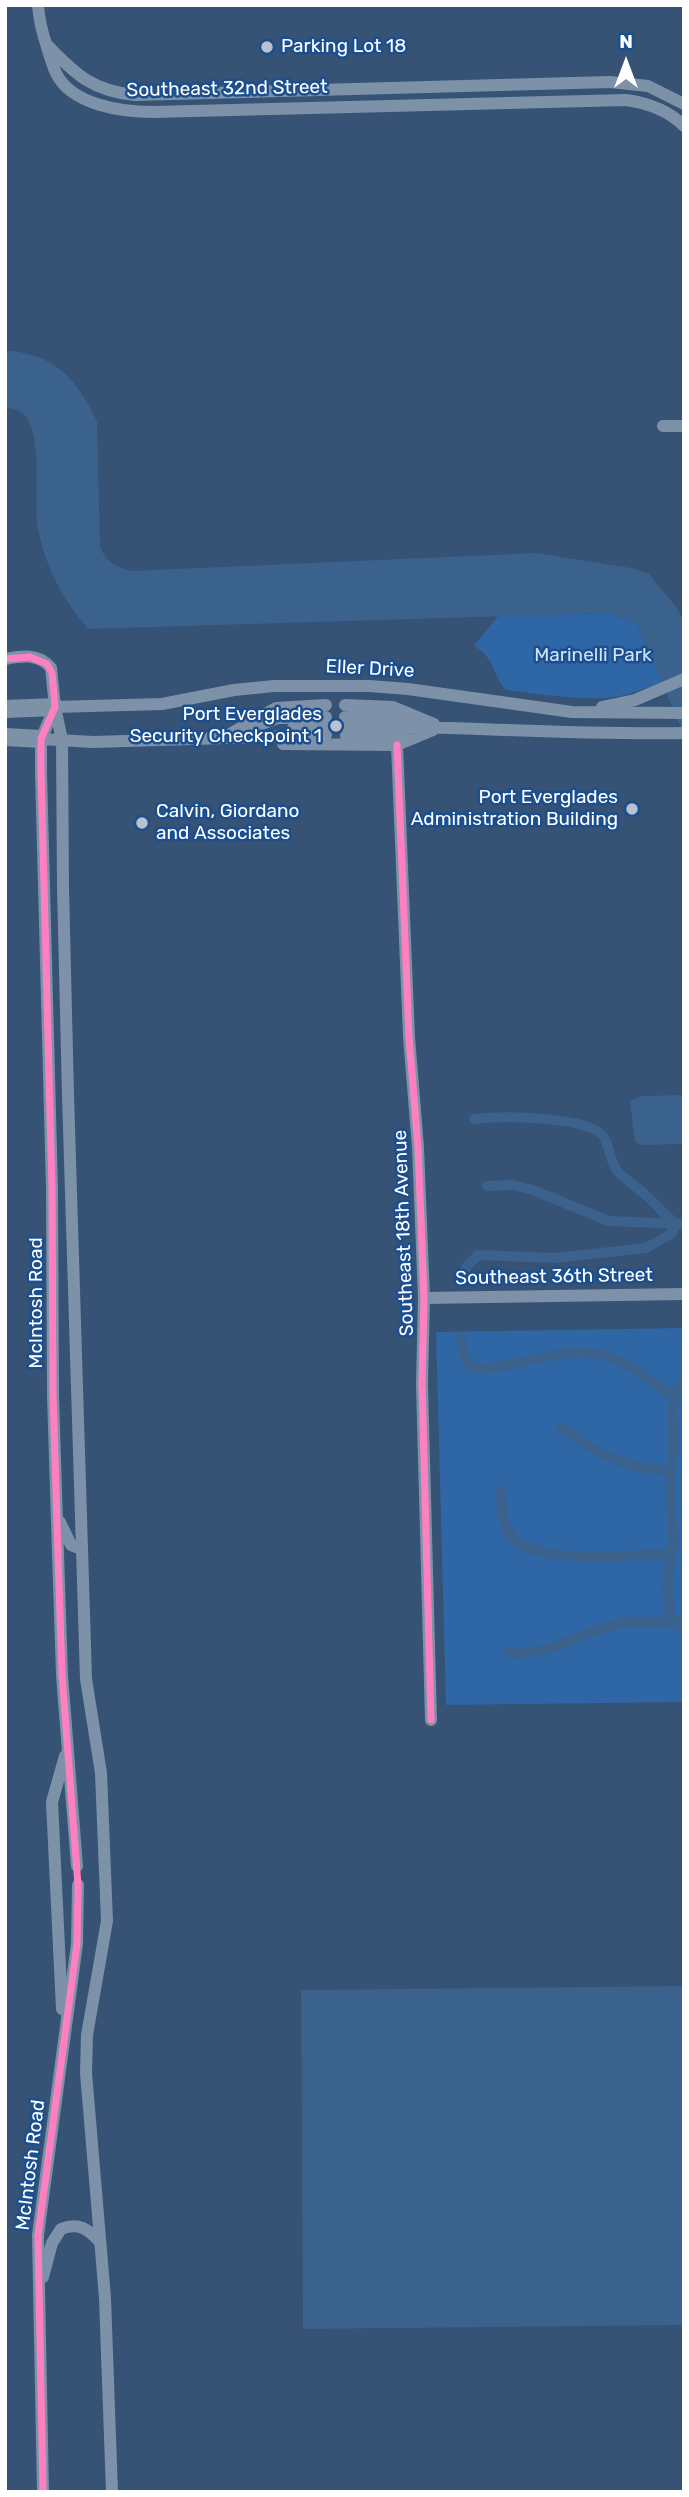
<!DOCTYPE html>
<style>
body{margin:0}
#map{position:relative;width:689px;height:2497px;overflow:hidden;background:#365274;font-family:Rubik,sans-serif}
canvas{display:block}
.frame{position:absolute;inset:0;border:7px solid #fff;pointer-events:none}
.north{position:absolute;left:591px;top:28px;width:70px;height:70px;-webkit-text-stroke:5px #1b4f8f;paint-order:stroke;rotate:0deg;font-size:19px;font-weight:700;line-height:28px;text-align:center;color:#fff}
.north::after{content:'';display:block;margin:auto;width:24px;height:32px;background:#fff;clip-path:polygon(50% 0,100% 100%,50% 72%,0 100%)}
</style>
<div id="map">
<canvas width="689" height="2497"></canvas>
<div class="frame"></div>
<div class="north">N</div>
</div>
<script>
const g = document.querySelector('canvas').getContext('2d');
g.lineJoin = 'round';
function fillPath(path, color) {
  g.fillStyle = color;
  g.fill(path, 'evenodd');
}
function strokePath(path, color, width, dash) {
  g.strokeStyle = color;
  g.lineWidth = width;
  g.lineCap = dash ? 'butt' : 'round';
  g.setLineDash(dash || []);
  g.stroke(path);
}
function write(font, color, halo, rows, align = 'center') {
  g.font = font + ' Rubik,sans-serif';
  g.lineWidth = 5;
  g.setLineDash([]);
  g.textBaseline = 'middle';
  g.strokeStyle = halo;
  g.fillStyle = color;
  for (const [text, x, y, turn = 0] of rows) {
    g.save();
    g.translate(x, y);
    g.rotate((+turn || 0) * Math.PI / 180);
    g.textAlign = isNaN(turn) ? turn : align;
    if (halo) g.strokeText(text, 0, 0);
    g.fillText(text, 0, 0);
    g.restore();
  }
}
fillPath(new Path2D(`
 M607,613L637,624L662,682C648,687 635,693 620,696C584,702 542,694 506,690C491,673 497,660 474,646L498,616Z
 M684,1328V1702L446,1705L436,1332Z`), '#2f66a5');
fillPath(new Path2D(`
 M5,350C56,355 75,377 97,421L100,547C107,563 116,567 132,571L536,553L631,568L649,574L676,607L684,621V735L637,624L607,613L88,629C62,597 46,570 38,528C33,500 45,429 21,412C18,409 9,408 5,407Z
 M684,1095V1144L641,1145L635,1142L630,1101L640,1096Z
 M684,1986V2325L303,2329L301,1990Z`), '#3b618d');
strokePath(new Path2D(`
 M487,1186L512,1185L533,1190L609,1221L684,1224
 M461,1280L466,1267L478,1255L555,1258L646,1248L671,1234L675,1224C663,1212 652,1200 640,1190C633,1184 625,1179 619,1173C608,1161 610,1141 601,1134C581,1116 500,1116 474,1119
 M461,1337C462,1351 463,1362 477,1369C523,1368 569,1340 615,1359C637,1368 653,1386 675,1396
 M684,1381L675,1396L672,1410L674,1441L670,1482L673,1545L667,1587L670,1614L684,1628
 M561,1428C598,1454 624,1469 670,1470
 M500,1491C502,1504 502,1521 509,1533C532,1568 632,1554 670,1554
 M509,1653C556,1656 581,1630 624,1623C642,1621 661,1623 679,1624`), '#3b618d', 10);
strokePath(new Path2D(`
 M38,5C39,21 42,32 47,47C50,56 52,65 56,73C71,105 122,112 153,112L626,100C648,103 668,110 684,126
 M48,46C76,75 93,91 135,95L610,82L648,86L684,104
 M663,426H684
 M5,659C22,656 39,653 51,668L55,707L62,740L63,888L68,1095L86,1679L101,1773L107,1921L87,2035L86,2073L105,2298L112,2492
 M345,705L393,707L434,724
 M55,707L41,739V772L52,1188L53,1395L58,1554L62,1675L77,1866
 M55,707L162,704L234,690L274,686H369L408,689L572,712L684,713
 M602,707L635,700L684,679
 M345,717H391L409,720
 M256,726L278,718L326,717
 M346,726C458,726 571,735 684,733
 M293,728L326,726
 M346,736L403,735
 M223,738L276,708L326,705
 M41,739L93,742L326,735
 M283,744L397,745L433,730
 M397,745L409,1037L418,1147L424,1298L422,1384L431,1720
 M424,1298L684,1294
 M60,1522L71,1545L82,1549
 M62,2009L52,1802L65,1756
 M43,2277L52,2243L61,2229C79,2222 88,2229 100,2242
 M43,2492L38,2235L77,1944L78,1885`), '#7d92a8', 12);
strokePath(new Path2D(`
 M5,709L55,707
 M5,737L41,739`), '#7e92a7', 18);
strokePath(new Path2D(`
 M5,659L30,657L47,664L52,673L55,707L41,739V772L52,1188L53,1395L58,1554L62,1675L78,1885L77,1944L38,2235L43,2492
 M397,745L409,1037L418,1147L424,1298L422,1384L431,1720`), '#ff80c0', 7);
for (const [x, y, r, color] of [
 [267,47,7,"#b9c2ce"],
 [336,726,7,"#b9c2ce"],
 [632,809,7,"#b9c2ce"],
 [142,823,7,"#b9c2ce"]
]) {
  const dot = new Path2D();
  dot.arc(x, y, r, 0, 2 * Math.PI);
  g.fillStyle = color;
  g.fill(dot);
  strokePath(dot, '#1b4f8f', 2.5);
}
write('19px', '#fff', '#1b4f8f', [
 ["Parking Lot 18",281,47],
 ["Port Everglades",322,715,"right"],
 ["Security Checkpoint 1",322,737,"right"],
 ["Port Everglades",618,798,"right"],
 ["Administration Building",618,820,"right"],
 ["Calvin, Giordano",156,812],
 ["and Associates",156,834]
], 'left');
write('19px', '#fff', '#1b4f8f', [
 ["Southeast 32nd Street",227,89,-1],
 ["Eller Drive",370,669,3],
 ["Southeast 18th Avenue",404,1233,-92],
 ["Southeast 36th Street",554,1277,-1],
 ["McIntosh Road",37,1303,-90],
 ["McIntosh Road",31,2165,-83]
]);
write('19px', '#cfe3fa', '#1b4f8f', [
 ["Marinelli Park",593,656]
]);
</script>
